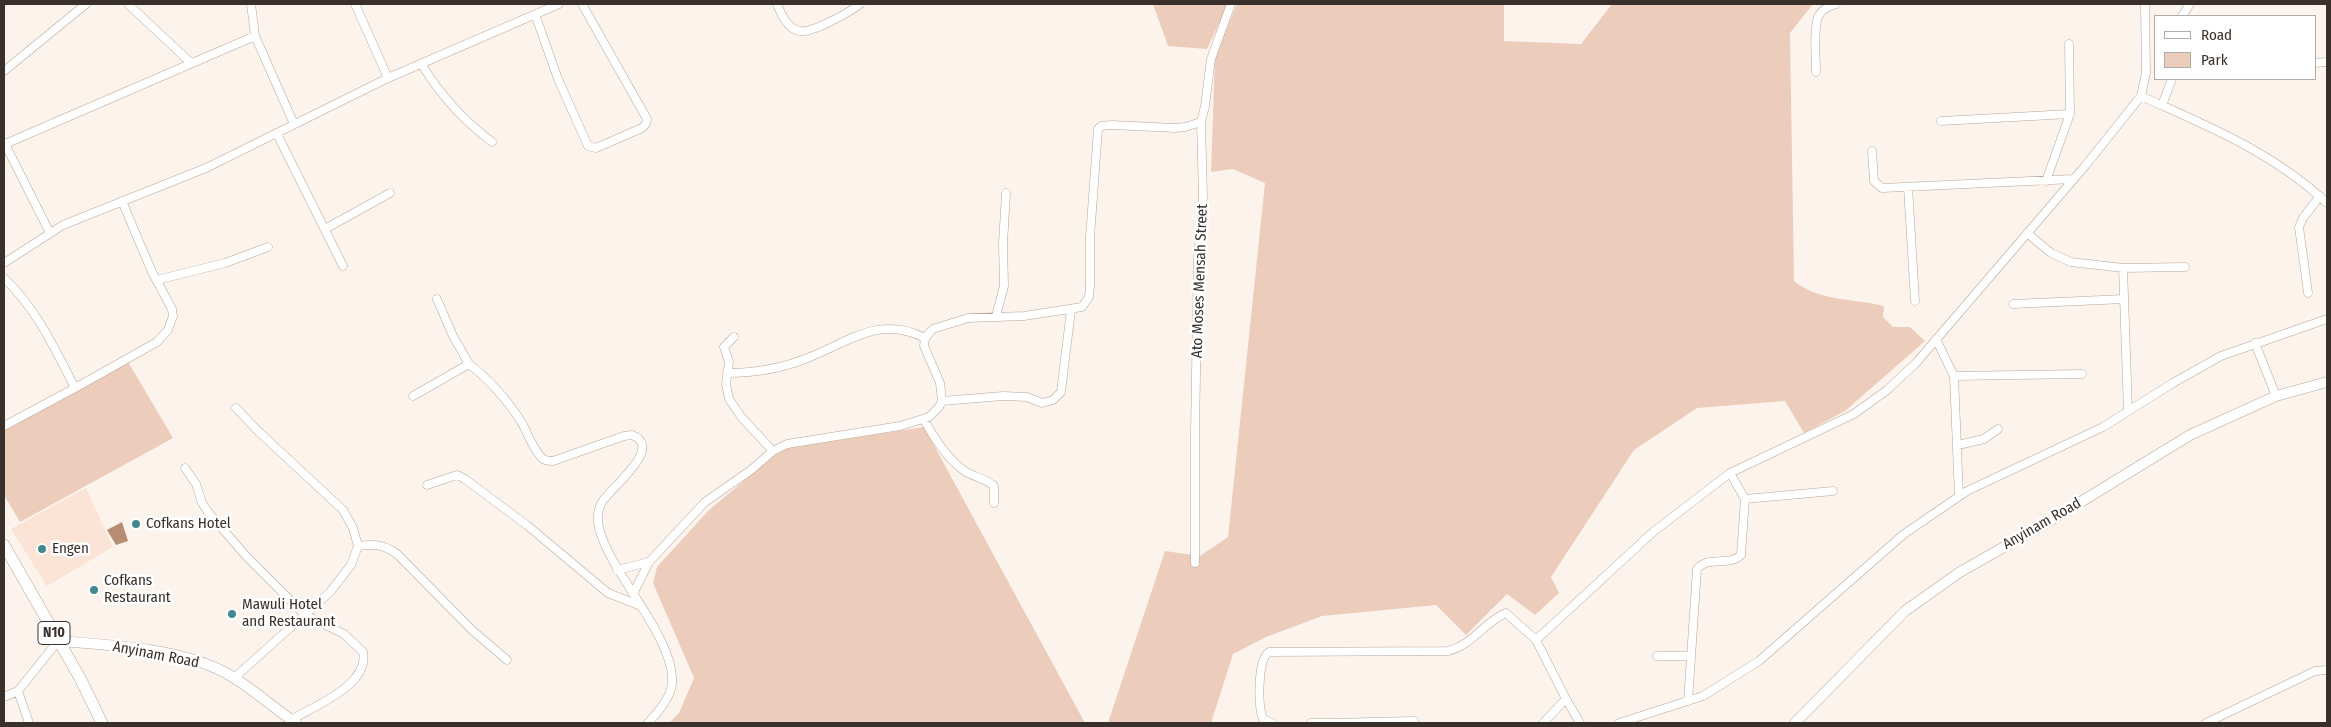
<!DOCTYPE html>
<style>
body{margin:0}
#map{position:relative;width:2331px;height:727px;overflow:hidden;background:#fcf3ed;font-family:"Fira Sans Condensed",sans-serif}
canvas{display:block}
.frame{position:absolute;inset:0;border:5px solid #39302b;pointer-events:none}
.legend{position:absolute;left:2154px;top:15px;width:162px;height:65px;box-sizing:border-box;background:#fff;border:1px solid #b0acaa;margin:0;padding:6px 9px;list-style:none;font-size:15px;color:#39302b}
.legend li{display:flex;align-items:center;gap:10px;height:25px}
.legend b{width:25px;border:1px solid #b0acaa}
</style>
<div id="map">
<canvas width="2331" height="727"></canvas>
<div class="frame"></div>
<ul class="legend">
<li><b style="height:6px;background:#fff"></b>Road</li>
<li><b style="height:14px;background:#eccdbb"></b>Park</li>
</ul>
</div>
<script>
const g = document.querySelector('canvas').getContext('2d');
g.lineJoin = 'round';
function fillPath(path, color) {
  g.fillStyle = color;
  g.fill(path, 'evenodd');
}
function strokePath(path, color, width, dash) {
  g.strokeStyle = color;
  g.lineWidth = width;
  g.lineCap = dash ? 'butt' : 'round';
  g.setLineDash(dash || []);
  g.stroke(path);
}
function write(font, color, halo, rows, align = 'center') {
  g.font = font + ' "Fira Sans Condensed",sans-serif';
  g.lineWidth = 5;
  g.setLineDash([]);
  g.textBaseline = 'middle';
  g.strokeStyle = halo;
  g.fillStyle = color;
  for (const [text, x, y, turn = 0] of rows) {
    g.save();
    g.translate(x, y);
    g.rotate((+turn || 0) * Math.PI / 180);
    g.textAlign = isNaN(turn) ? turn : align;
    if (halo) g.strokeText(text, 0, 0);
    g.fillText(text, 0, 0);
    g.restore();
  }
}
fillPath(new Path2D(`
 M86,488L113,547L47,586L11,529Z`), '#fbe3d5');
fillPath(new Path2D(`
 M1153,4H1228L1207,49L1168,46Z
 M1237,4H1504V41L1581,44L1612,4H1813L1790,33L1794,281C1820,302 1853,298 1884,306L1883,317L1893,327H1910L1925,341L1845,411L1804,433L1785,401L1697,408L1634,450L1551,577L1559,593L1535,615L1507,594L1466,635L1436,605L1322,616L1266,637L1233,654L1211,723H1108L1165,551L1200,556L1228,537L1265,183L1233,169L1211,172L1215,57Z
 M127,360L173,438L20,522L4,495V429Z
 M924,427L1085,723H669L679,713L694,678L653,583L657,567L709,510L782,449Z`), '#eccdbb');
fillPath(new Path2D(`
 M122,522L128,541L116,545L107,530Z`), '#b68c73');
const street = new Path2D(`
 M128,4L190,62
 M251,4L255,36
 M355,4L388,78
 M777,4C781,14 787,28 799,31C811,34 850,12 860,4
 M535,14L558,79L588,146L596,148L642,128L646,124L647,119L582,4
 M2182,16L2190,4
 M2315,63L2327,62
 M422,65C441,96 463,120 492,142
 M4,71L86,4
 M1816,72C1816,59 1813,26 1819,15C1822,9 1830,6 1836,4
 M2141,96C2209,127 2271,151 2327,203
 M2162,105L2172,79
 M1941,121L2070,114
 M277,134L343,266
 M1872,151L1874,181L1882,188L2073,179
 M2046,181L2070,114L2069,44
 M1908,187L1915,301
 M325,229L390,193
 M50,233L5,144L255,36L294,124
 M2027,233L2051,253L2071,262L2123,268L2185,267
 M4,263L63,225L206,168L388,78L559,4
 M2123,268L2128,411
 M4,278C36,308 55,349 75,388L4,426
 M157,280L225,263L268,247
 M2308,293L2299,227L2303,218L2320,196
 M437,299L453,336L469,364
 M2013,304L2124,299
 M996,316L1004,286L1003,244L1006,193
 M734,337L724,347L729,362L726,384L729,399L742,418L773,451
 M1936,339L1954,376L1959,496
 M2255,343L2276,396
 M727,373C755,373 784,368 810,357C850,341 880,315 925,338
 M1954,376L2082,374
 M75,388L157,342L168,330L173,316L172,309L152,272L122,201
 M413,396L469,364C489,379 509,402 522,423C528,434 533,449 542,458C545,461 548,461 553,461L624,436L632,435C666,448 606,491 601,504C596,514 598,527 602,537C616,579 676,641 672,684C670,699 658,712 648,723
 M942,401L1003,396L1027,397L1042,403L1053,400L1061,392L1071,310
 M924,420C935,439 947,459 966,472C975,477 986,479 994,486V503
 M1958,445L1984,439L1998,429
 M185,468L196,484L202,503L208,512L246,556L305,615L344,634L363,652C370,685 314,706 291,720
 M1730,473L1745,499
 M427,485L457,475L465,479L528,526L608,593L641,606
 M358,546C375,544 383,544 397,554L472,630L507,660
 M1195,563V433L1198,258L1203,196L1201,122L1205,106L1211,59L1231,4
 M617,570L649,562
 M633,594L649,562L705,502L751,470L773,451L787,444L900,426L929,417L939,407L942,401L940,383L924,346L925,338L933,329L968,318L1024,316L1082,307L1089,297L1090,286V237L1098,129L1101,126L1112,125L1175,128L1185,127L1201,122
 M1657,656H1690
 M234,678L330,592L351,565L358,546L353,528L343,510L258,431L236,408
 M18,691L29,723
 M4,697L18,691L58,641
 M1566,699L1536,640L1653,532L1730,473L1854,414L1887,390L1916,363L2085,166L2141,96L2146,73L2145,4
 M1688,701L1697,569C1709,555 1729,567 1741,555L1745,499L1833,491
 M1272,723L1263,719C1258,707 1257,660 1269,652L1448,651C1473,645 1484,622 1506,613L1536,640
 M1311,723H1331
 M1331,723L1414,721
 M1543,723L1566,699L1580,723
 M1619,723L1703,696L1759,661L1904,534L1967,491L2103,427L2173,383L2221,356L2327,319
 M2206,723L2315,671L2327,670`);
const secondary = new Path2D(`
 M58,641C109,645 178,648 224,672C249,685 272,707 296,723
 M1795,723L1905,611L1960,572L2048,522L2190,435L2276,396L2327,382`);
const primary = new Path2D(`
 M4,545L80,678L102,723`);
strokePath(street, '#baa598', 9);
strokePath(secondary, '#baa598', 11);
strokePath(primary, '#baa598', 12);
strokePath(street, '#fff', 8);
strokePath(secondary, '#fff', 10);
strokePath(primary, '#fff', 11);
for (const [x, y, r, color] of [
 [136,524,5,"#41898e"],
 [42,549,5,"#41898e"],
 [94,590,5,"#41898e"],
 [232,614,5,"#41898e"]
]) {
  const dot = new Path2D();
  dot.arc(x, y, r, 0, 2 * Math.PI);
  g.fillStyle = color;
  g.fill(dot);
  strokePath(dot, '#fff', 2);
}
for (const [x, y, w] of [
 [54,633,32]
]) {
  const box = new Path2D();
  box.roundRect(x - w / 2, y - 11.5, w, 23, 4);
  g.fillStyle = '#fff';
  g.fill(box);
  strokePath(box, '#39302b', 1);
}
write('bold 14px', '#39302b', null, [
 ["N10",54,633]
]);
write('15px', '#39302b', '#fff', [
 ["Ato Moses Mensah Street",1200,281,-88],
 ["Anyinam Road",2042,524,-30],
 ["Anyinam Road",156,655,11]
]);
write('15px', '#39302b', '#fff', [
 ["Cofkans Hotel",146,524],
 ["Engen",52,549],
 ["Cofkans",104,581],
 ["Restaurant",104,598],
 ["Mawuli Hotel",242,605],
 ["and Restaurant",242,622]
], 'left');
</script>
